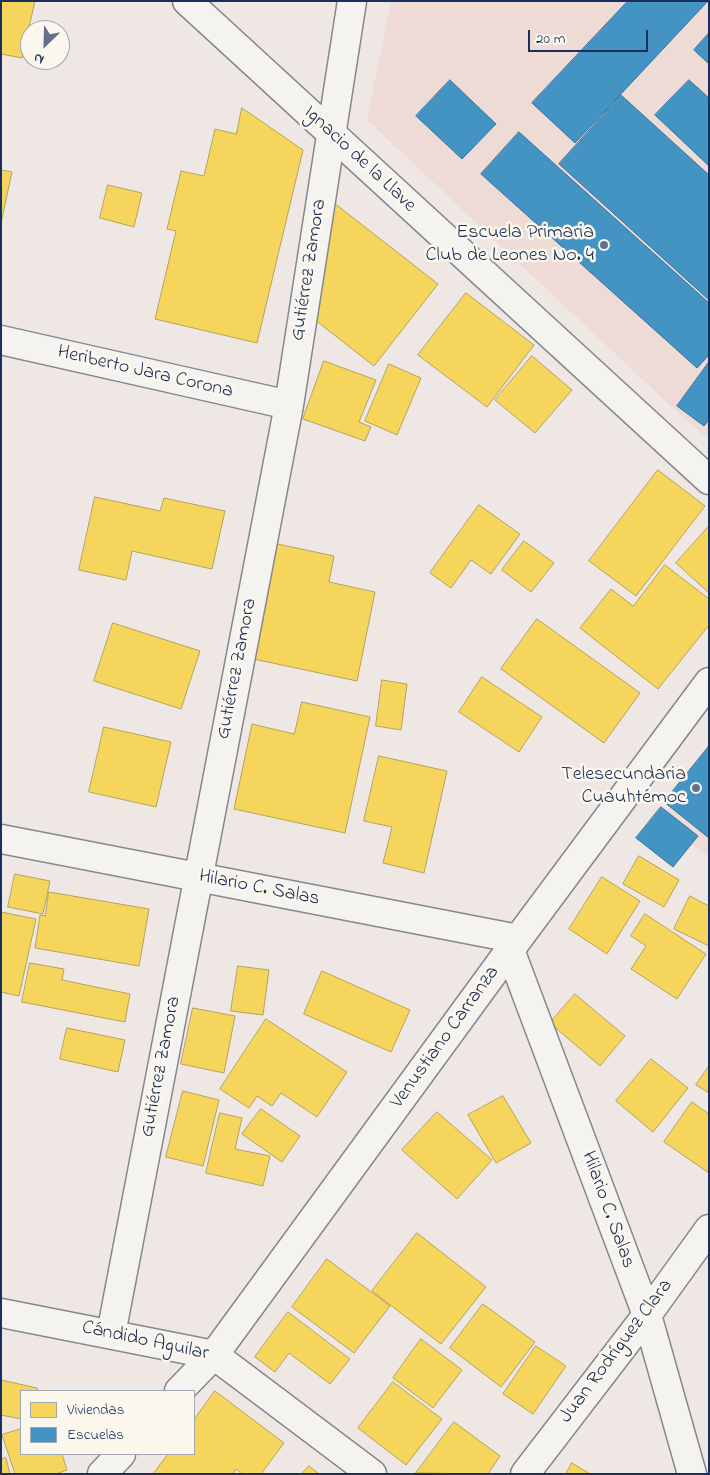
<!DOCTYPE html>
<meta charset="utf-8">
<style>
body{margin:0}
#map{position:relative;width:710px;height:1475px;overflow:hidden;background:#efe7e3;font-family:"Indie Flower",sans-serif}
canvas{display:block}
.frame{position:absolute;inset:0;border:2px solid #1b2f5e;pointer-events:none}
.legend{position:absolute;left:20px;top:1390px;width:175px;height:65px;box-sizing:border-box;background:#fbf7ec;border:1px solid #a1a7b3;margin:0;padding:6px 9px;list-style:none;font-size:15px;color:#1b2f5e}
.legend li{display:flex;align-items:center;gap:10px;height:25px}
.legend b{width:25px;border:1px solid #a1a7b3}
.north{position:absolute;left:20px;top:20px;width:50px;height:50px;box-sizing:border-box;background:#fbf7ec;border:1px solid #a1a7b3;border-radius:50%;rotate:204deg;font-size:14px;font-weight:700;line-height:20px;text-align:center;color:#1b2f5e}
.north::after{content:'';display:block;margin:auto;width:18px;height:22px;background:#656f8d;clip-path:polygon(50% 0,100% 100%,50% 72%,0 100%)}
.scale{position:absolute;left:528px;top:30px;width:120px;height:22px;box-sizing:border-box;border:2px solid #1b2f5e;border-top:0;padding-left:6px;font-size:15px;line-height:18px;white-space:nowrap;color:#1b2f5e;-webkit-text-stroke:4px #fbf7ec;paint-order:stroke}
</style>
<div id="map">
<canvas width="710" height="1475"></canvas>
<div class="frame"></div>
<ul class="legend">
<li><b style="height:14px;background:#f6d55c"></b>Viviendas</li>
<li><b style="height:14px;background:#4393c3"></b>Escuelas</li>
</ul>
<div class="north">N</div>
<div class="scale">20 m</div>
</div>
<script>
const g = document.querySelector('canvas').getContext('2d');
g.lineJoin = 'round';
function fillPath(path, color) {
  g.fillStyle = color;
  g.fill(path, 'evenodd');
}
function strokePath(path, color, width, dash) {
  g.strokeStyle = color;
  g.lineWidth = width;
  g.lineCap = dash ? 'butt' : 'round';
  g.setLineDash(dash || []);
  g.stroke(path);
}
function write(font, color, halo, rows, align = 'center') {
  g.font = font + ' "Indie Flower",sans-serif';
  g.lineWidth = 5;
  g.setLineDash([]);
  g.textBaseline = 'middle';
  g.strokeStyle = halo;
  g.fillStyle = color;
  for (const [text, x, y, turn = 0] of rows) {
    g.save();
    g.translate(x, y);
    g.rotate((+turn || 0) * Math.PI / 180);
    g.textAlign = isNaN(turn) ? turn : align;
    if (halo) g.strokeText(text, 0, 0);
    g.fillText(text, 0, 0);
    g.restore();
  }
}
fillPath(new Path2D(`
 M391,1H709V440L677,412L367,120Z
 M709,756V857L659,820Z`), '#eedbd5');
const homes = new Path2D(`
 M1,1H35L22,58L1,54Z
 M242,108L303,150L257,343L155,319L176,231L167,229L181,171L204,176L215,129L236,134Z
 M1,170L12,172L1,223Z
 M108,185L142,193L134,227L100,218Z
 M329,199L438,284L374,366L310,316Z
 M466,293L534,345L487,407L418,355Z
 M532,356L572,390L535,433L495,400Z
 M324,361L376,380L359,422L371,427L365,441L303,419Z
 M389,364L421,378L397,435L365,421Z
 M658,470L705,506L636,596L589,561Z
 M95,497L160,511L164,498L225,511L212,569L132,551L126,580L79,570Z
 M479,505L520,534L491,574L471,560L451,588L430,573Z
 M709,526V593L676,563Z
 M524,541L554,563L531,592L502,570Z
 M268,542L334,556L329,582L375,592L357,681L244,657Z
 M665,565L709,599V625L658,689L580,628L611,589L633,606Z
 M537,619L640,693L604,743L501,669Z
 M113,623L200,651L181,709L94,681Z
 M482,677L542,717L519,752L459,712Z
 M382,680L407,684L401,730L376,726Z
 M302,702L370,717L345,833L234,809L252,724L294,734Z
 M104,727L171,742L156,807L89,792Z
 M379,756L447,771L424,873L383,863L392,827L364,821Z
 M639,856L679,880L664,907L623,884Z
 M15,874L50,881L43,914L8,907Z
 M602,877L640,901L607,954L569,929Z
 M49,892L149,909L139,966L35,948L40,915L45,916Z
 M690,896L709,906V946L674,929Z
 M1,912L36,919L19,996L1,992Z
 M645,914L706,954L677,999L631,969L646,946L631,936Z
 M30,963L64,969L62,980L130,994L125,1022L22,1002Z
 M238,966L269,970L263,1015L231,1011Z
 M322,971L410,1010L391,1052L304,1014Z
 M575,994L625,1036L600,1066L550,1023Z
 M193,1008L235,1016L224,1073L181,1064Z
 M266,1019L347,1072L317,1117L281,1093L272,1106L257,1096L249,1108L220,1089Z
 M67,1028L125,1040L118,1072L60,1059Z
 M651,1059L688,1088L653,1132L616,1101Z
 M709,1066V1093L696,1085Z
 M183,1091L219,1100L203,1166L166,1157Z
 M503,1096L531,1143L496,1163L468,1115Z
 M692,1102L709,1114V1173L664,1142Z
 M261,1109L300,1136L282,1162L242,1134Z
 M437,1112L492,1160L457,1199L402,1150Z
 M220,1113L242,1118L235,1149L270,1156L263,1186L206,1173Z
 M417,1233L486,1287L441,1344L372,1291Z
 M327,1259L390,1306L354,1353L292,1307Z
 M483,1304L535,1342L501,1387L450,1348Z
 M288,1312L350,1359L330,1384L289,1353L275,1372L255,1357Z
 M421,1339L462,1370L433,1408L393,1378Z
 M536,1346L566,1366L533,1414L503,1394Z
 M1,1380L37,1388V1391H21V1419L1,1415Z
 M393,1382L442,1419L406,1465L358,1428Z
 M215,1391L284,1443L261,1474H242L236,1469L233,1474H153L168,1454H194V1420Z
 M454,1422L500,1456L488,1474L416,1473Z
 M21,1429V1454H62L67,1470L56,1474H15L2,1435Z
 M6,1458L10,1474H1V1459Z
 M572,1463L590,1474H566Z
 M309,1466L319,1474H302Z`);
fillPath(homes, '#f6d55c');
strokePath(homes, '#b4a35d', 1);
const schools = new Path2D(`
 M628,1H708L575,143L532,103Z
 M709,33V64L694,50Z
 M450,80L496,124L462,159L416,116Z
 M689,80L709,98V166L655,115Z
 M621,95L709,175V300L559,164Z
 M519,132L709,303V355L697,368L481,174Z
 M709,362V420L704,426L677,406Z
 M709,746V838L664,802Z
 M661,807L698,836L673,867L636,838Z`);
fillPath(schools, '#4393c3');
strokePath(schools, '#3775a5', 1);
const minor = new Path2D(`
 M187,1L709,480
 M1,340L289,405
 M1,839L518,939
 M510,950L647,1315L692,1474
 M1,1313L214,1355L372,1474
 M111,1334L289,405L352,1
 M179,1391L214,1355L518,939L709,682
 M102,1474L121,1454
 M525,1474L647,1315L709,1229`);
strokePath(minor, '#86878e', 31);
strokePath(minor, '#f5f3ef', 28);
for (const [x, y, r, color] of [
 [604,245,5,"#656f8d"],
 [696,788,5,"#656f8d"]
]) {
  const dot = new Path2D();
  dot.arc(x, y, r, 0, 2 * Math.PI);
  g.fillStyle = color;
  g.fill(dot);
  strokePath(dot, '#fbf7ec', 2);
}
write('20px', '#1b2f5e', '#fbf7ec', [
 ["Ignacio de la Llave",359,160,43],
 ["Gutiérrez Zamora",310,270,-81],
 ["Heriberto Jara Corona",145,373,13],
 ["Gutiérrez Zamora",238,669,-79],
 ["Hilario C. Salas",259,889,11],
 ["Venustiano Carranza",446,1038,-54],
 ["Gutiérrez Zamora",162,1067,-79],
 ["Hilario C. Salas",607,1210,70],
 ["Cándido Aguilar",145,1342,12],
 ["Juan Rodríguez Clara",617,1352,-53]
]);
write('20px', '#1b2f5e', '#fbf7ec', [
 ["Escuela Primaria",594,234],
 ["Club de Leones No. 4",594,257],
 ["Telesecundaria",686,776],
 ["Cuauhtémoc",686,799]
], 'right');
</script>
